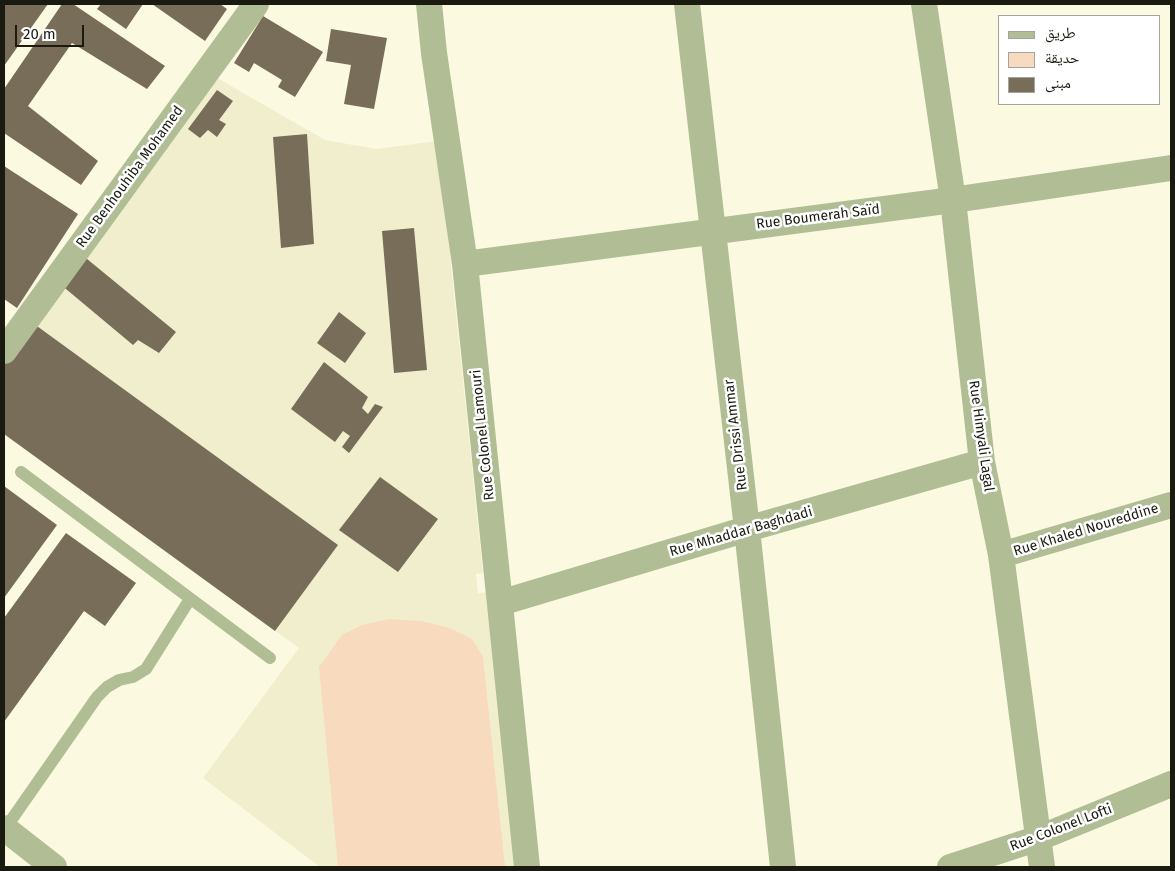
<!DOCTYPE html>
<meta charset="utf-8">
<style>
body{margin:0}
#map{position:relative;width:1175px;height:871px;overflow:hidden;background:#fbf9e0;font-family:"Fira Sans","Noto Naskh Arabic",sans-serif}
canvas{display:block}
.frame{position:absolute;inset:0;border:5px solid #1a1a11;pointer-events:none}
.legend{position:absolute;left:998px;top:15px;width:162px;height:90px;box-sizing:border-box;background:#fff;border:1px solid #a3a3a0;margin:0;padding:6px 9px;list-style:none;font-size:15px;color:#1a1a11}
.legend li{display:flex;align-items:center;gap:10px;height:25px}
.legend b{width:25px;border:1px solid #a3a3a0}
.scale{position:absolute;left:15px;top:25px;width:69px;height:22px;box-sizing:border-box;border:2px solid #1a1a11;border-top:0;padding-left:6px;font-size:15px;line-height:18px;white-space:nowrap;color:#1a1a11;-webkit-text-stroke:4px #fff;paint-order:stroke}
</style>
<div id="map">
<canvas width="1175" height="871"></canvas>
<div class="frame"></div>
<ul class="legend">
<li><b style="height:6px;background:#b0bd95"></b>طريق</li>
<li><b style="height:14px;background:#f8dbbf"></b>حديقة</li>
<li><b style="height:14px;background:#776d58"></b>مبنى</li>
</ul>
<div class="scale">20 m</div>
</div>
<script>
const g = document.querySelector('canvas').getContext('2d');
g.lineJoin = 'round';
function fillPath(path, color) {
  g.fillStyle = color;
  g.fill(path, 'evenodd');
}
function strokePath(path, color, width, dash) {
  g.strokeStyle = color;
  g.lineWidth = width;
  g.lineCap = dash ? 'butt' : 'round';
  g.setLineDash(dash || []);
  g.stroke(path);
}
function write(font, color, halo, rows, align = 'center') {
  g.font = font + ' "Fira Sans",sans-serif';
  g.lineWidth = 5;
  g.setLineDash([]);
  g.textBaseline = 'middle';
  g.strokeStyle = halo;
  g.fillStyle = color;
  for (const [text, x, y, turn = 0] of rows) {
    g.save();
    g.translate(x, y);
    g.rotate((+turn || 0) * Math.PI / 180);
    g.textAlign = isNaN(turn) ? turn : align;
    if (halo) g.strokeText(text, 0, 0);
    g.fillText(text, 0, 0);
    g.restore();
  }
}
fillPath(new Path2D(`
 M210,74L325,140L376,149L438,141L483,573L476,574L478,593L491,592L516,867H320L203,778L299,648L4,434V358Z`), '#f0eecd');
fillPath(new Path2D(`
 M389,619L421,621L450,628L472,639L483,657L505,867H338L319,667L342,635L362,625Z`), '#f8dbbf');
fillPath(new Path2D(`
 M4,4H48L4,66Z
 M62,4H73L165,66L147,89L72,43L28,106L98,161L81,185L4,133V89Z
 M101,4H143L126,29L97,9Z
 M152,4H220L227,9L205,41Z
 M263,16L323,52L295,97L278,87L282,80L254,63L249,72L234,63Z
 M331,29L387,38L374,109L344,104L351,65L326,61Z
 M217,90L233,101L219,120L226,124L217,137L208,130L200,138L188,129Z
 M307,134L314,244L281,248L273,137Z
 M4,166L78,214L17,308L4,299Z
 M414,228L427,370L394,373L382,231Z
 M81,254L176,332L159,353L138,340L133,345L60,284Z
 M339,312L366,333L345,363L317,343Z
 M30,321L338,545L275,631L4,434V358Z
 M324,362L368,397L362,408L368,414L375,404L383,407L349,453L342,447L350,436L343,431L335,442L291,409Z
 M380,477L438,519L398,572L339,530Z
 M4,486L57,525L4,598Z
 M66,533L136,583L105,626L84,611L4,722V618Z`), '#776d58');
strokePath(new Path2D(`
 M21,472L270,658
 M5,829L97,697L107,687L119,680L133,677L146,669L190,599`), '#b0bd95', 12);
strokePath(new Path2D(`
 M429,4L434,53L465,264L527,867
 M687,4L747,529L783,867
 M924,4L953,200L982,462L1001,555L1042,867
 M465,264L953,200L1171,168
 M4,351L256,4
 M1001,555L1171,505
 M500,603L747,529L982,462
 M4,828L54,867
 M950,867L1039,838L1171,784`), '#b0bd95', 26);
write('14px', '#1a1a11', '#fff', [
 ["Rue Benhouhiba Mohamed",130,177,-54],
 ["Rue Boumerah Saïd",818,217,-7],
 ["Rue Colonel Lamouri",483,435,-96],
 ["Rue Drissi Ammar",736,435,-97],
 ["Rue Himyali Lagal",981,436,82],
 ["Rue Khaled Noureddine",1086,530,-17],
 ["Rue Mhaddar Baghdadi",741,532,-16],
 ["Rue Colonel Lofti",1061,828,-21]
]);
</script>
